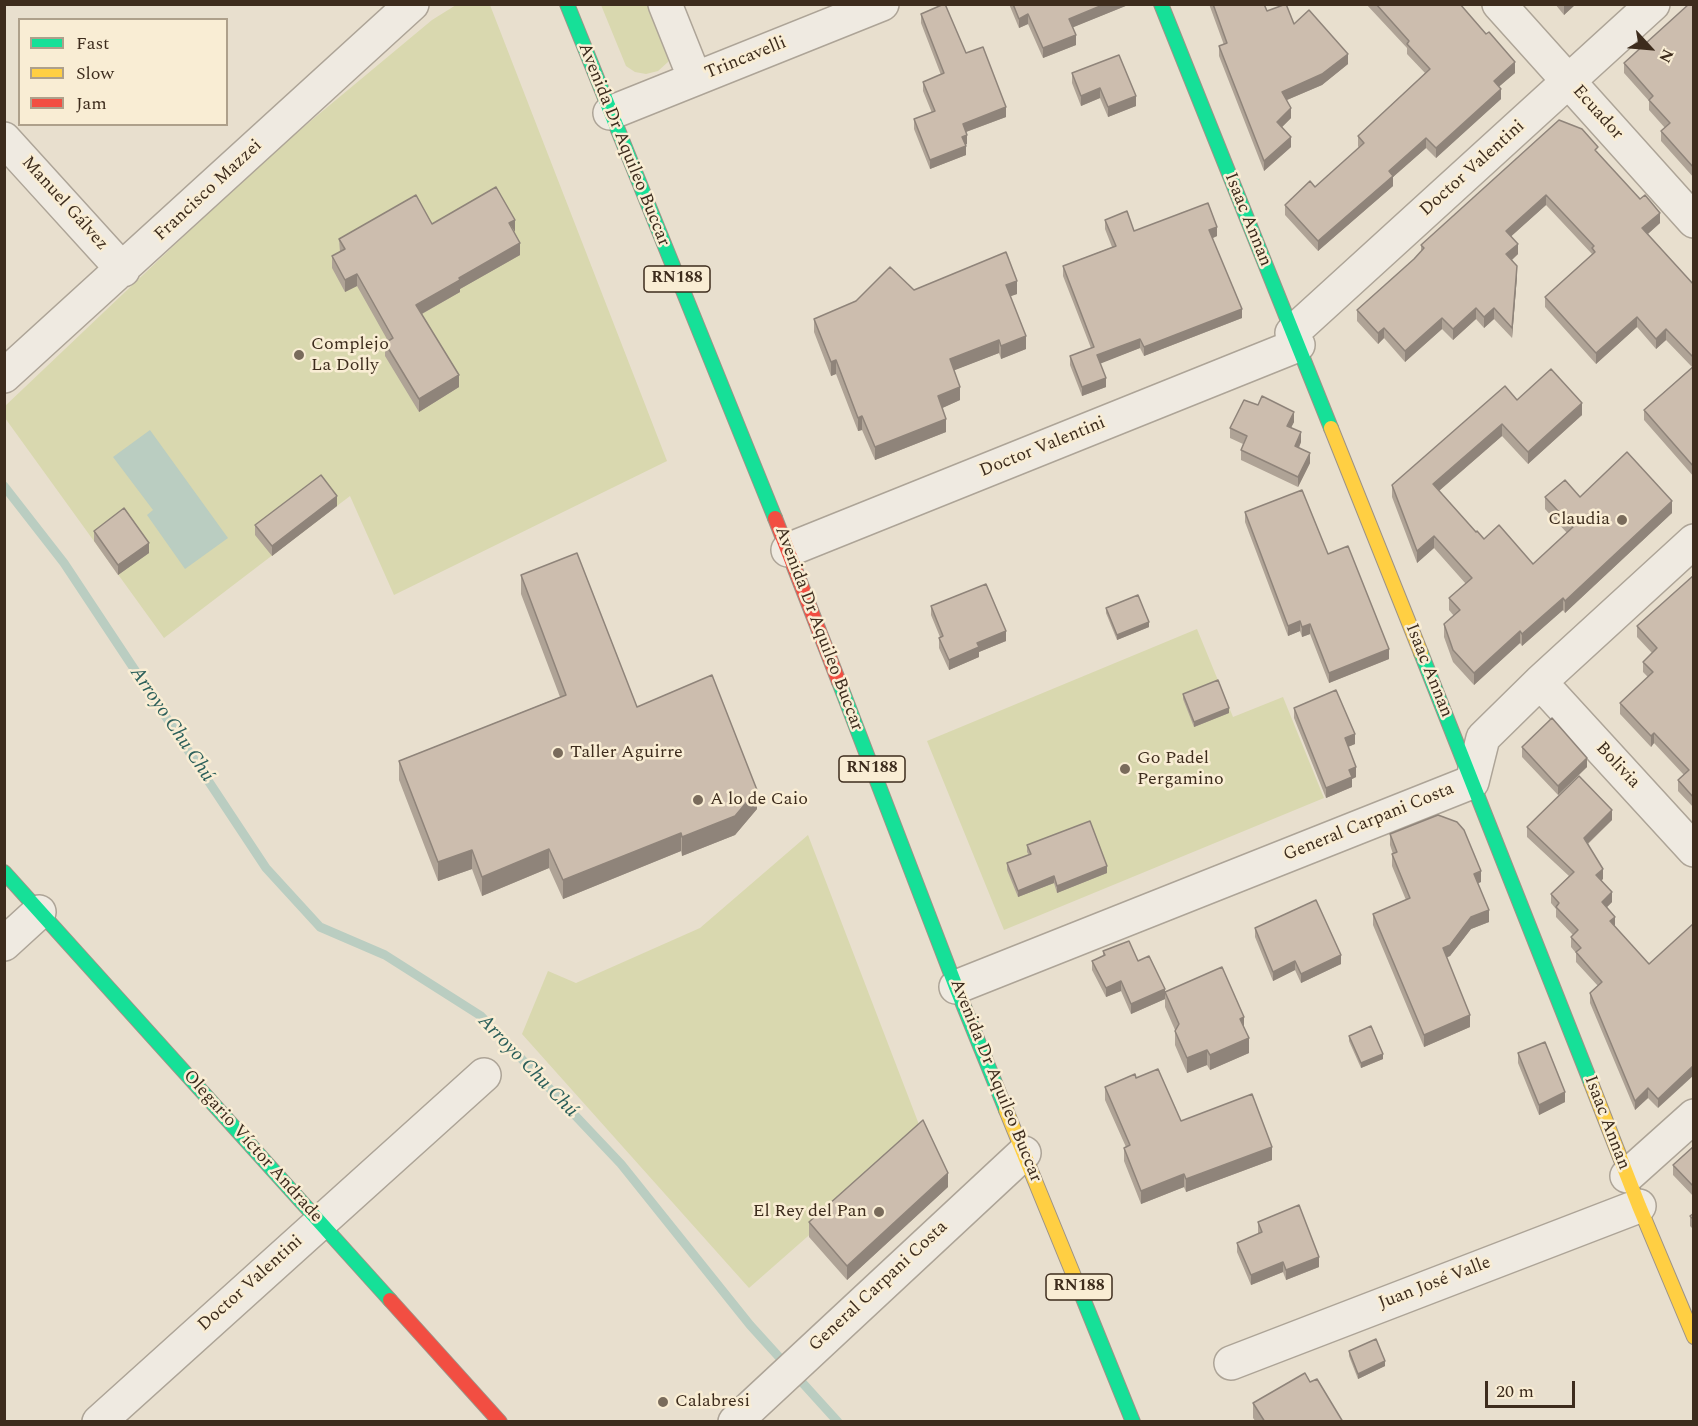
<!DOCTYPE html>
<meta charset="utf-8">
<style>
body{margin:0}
#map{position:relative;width:1698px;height:1426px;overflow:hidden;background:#e8dfce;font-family:Spectral,serif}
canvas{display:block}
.frame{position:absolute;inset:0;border:6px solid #3d2c1d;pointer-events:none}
.legend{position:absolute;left:18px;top:18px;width:210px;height:108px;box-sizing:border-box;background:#f9edd4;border:2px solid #aea08b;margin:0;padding:8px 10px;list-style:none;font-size:18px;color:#3d2c1d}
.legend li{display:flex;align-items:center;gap:12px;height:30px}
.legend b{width:30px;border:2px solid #aea08b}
.north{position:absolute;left:1620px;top:18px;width:60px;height:60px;-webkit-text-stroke:4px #f9edd4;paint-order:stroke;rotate:116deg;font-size:16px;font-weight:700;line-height:24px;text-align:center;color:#3d2c1d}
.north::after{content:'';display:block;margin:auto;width:21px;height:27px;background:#3d2c1d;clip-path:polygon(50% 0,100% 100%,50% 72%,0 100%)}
.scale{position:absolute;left:1485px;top:1381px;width:90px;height:27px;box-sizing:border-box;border:3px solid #3d2c1d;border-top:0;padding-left:8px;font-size:18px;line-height:21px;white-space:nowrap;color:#3d2c1d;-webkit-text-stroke:4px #f9edd4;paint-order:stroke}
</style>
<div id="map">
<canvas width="1698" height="1426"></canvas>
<div class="frame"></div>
<ul class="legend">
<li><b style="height:8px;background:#16e098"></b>Fast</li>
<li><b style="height:8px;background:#ffcf43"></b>Slow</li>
<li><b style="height:8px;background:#f24e42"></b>Jam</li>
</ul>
<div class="north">N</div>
<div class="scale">20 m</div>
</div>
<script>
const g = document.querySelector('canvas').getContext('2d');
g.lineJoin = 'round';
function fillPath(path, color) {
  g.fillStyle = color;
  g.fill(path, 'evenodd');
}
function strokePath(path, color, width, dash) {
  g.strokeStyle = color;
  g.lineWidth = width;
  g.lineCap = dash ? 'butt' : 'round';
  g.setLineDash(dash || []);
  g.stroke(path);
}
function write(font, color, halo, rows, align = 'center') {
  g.font = font + ' Spectral,serif';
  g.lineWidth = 5;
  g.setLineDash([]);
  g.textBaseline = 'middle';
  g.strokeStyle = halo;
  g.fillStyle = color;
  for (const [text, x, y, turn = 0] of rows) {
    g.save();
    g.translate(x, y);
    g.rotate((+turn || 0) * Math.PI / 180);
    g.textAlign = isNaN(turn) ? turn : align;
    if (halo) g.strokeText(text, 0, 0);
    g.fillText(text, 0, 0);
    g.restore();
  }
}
fillPath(new Path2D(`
 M456,5H490L667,461L394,595L350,496L164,638L5,418L4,407L265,159L432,20Z
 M601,5H657L672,47L668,62L658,71L646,74L635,72L626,66Z
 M1197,629L1233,717L1283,697L1324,798L1004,930L927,741Z
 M808,835L923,1135L749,1288L522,1034L548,971L576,983L700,928Z`), '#d9d8af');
fillPath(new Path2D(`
 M150,430L228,538L185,569L147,515L153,510L113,457Z`), '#bacdc1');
strokePath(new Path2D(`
 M4,486L64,563L266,868L320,927L385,955L481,1016L621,1164L750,1325L838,1422`), '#bacdc1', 9);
const street = new Path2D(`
 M665,4L695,79
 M1499,4L1694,221
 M610,113L882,4
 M4,139L123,270
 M1292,333L1653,4
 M4,376L412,4
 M788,550L1298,345
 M1540,682L1694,850
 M4,944L39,912
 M956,987L1472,782L1483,738L1540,682L1694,541
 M1627,1176L1694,1116
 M1231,1363L1639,1206
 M99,1422L484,1075
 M735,1422L1024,1153`);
const fast = new Path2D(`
 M567,4L775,518
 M1161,4L1331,428
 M1421,653L1591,1083
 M839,682L956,987L1006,1110
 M4,872L390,1300
 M1076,1281L1133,1422`);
const slow = new Path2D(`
 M1331,428L1421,653
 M1591,1083L1639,1206L1694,1337
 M1006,1110L1076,1281`);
const jam = new Path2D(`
 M775,518L839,682
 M390,1300L500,1422`);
strokePath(street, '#ada497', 36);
strokePath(fast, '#9d9387', 16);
strokePath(slow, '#9d9387', 16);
strokePath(jam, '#9d9387', 16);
strokePath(street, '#efeae1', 33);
strokePath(fast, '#16e098', 14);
strokePath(slow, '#ffcf43', 14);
strokePath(jam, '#f24e42', 14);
fillPath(new Path2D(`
 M1009,4H1128V5L1073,27L1076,45L1043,58L1028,24L1019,28Z
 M1209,4H1264L1267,11L1294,24L1348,64L1322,85L1287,100L1291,118L1282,127L1291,147L1264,171L1219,56V46L1224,45Z
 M1366,4H1461L1460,5L1515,73L1499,86L1501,99L1436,158L1426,148L1393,177V186L1318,251L1285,215V205L1315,187L1359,148L1358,146V136L1425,73L1407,54V48Z
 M1555,4H1576L1564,15Z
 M1694,4V178L1661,141V131L1665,128L1649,110V101L1624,73V63Z
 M921,14L966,53L1006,117L966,132L967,144L965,145L966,155L930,169L914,129V119L932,113L923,91V82L941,75L921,23Z
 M1072,73L1136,106L1108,117L1100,98L1081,106L1072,83Z
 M1598,154L1660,223L1648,234L1694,285V477L1644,420V410L1692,367L1666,340L1656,349L1637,327L1596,364L1545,307V297L1592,254L1546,205L1511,236L1518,254L1512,260L1517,276L1512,338L1494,319L1484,328L1476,319L1453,340L1442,329L1405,362L1384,338L1378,344L1357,321V310L1414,259L1421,251V245Z
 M1105,220L1134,231L1217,236L1212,238L1242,318L1144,356L1140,348L1100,363L1106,387L1082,396L1070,365V356L1091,348L1063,276V266L1112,247L1105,229Z
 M432,224L514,232L520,255L460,289V292L422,314L459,387L419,412L385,356V343L388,341L357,286L345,292L332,268V256L340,252L339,239Z
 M914,290L1017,294L1010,296L1026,349L1001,359L999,353L954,370L960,400L942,408L946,432L875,460L862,430L858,431L836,374L831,376L814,332V319Z
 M1517,400L1582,415L1528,464L1502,436L1439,491L1476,532L1484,539L1533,564L1567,533L1545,509V497H1580L1672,513L1565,613L1563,610L1522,646L1520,643L1474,685L1453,662L1444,637V624L1454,616L1449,610V598L1466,584L1434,548L1417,563L1392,497V485Z
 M1294,422L1291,427L1301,442L1299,448L1310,463L1298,487L1241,460V450L1243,444L1230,438V428Z
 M337,506L272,556L255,535V525Z
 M1245,512L1328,554L1389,659L1329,683L1310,634L1302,637L1300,631L1288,636L1245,522Z
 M94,531L149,553L118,575L94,541Z
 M521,575L637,707L757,809L735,835L682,856L681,851L563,899L549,868L482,896L472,869L438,881L399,780V761L560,697L521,594Z
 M1694,575V808L1678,791V780L1684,775L1654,743L1651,747L1620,714V703L1648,677L1643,672V662L1652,653L1637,637V626Z
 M931,606L1006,641L979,652V657L949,670L939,648V638L940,637L931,615Z
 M1106,608L1149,627L1117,640L1106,613Z
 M1183,694L1229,713L1194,727L1183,699Z
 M1294,708L1355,744L1348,747L1356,777L1352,779V787L1326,798L1294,718Z
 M1522,747L1587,767L1558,795L1522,757Z
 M1612,820L1588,844L1603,879L1601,880L1612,902L1607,907L1615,927L1649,964L1694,923L1658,1108L1648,1098L1635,1110L1590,1003V993L1598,986L1576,962V953L1571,947V937L1573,935L1556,917V909L1551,903V894L1569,876L1527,837V827Z
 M1390,834L1481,882L1478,883L1489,922L1471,929L1450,956L1447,957L1470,1027L1424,1047L1373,925V914L1406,900L1392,866V854H1393L1390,845Z
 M1027,845L1107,873L1057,893L1054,883L1018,897L1007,870V863L1029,855L1027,852Z
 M1255,928L1341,964L1301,983L1295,970L1273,981L1255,937Z
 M1103,951L1138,961L1165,999L1131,1014L1121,991L1106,997L1092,970V961L1103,956Z
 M1165,992L1244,1028L1249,1053L1210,1070L1207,1065L1187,1073L1175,1045V1030L1165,1007Z
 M1349,1036L1383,1059L1361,1068L1349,1041Z
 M1518,1053L1565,1102L1539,1115L1518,1063Z
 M1136,1078L1181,1121L1272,1160L1186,1192L1184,1187L1141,1204L1124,1161V1148L1126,1147L1105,1100V1087Z
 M1694,1146V1197L1673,1175V1165Z
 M948,1187L847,1280L809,1237V1222Z
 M1694,1213V1230L1690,1226V1216Z
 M1258,1222L1319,1267L1286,1280L1283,1272L1251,1285L1237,1252V1243L1258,1234Z
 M1349,1351L1385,1366L1358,1379L1349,1356Z
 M1310,1382L1343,1422H1256L1253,1418V1403Z`), '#afa396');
fillPath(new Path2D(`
 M1105,4L1128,5L1069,29V19Z
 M1565,4H1576L1564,15V5Z
 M1028,14V24L1019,28V19Z
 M1076,35V45L1043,58V48Z
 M1348,54V64L1322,85L1282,102V92Z
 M1515,62V73L1494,91V81Z
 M1100,88V98L1081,106V96Z
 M1501,89V99L1436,158V148Z
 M1136,96V106L1108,117V107Z
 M1006,107V117L963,133V124Z
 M1291,108V118L1277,132V122Z
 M967,135V144L962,146V137Z
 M1291,137V147L1264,171V161Z
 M1426,138V148L1393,177V186L1318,251V241L1389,171Z
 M966,146V155L930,169V160Z
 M1546,195V205L1506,241V231Z
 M1660,213V223L1642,239V228Z
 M515,220V232L509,223Z
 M1217,227V236L1209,240V230Z
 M520,243V255L460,289V292L416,317V305L459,278Z
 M1518,244V254L1506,265V254Z
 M1517,266V276L1512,338V328Z
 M357,274V286L345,292V280Z
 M1017,281V294L1006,298V285Z
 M1476,308V319L1453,340V329Z
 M1494,308V319L1484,328V317Z
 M1242,309V318L1144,356V347Z
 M1637,317V327L1596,364V353Z
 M1442,318V329L1405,362V351Z
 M1384,328V338L1378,344V333Z
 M1666,329V340L1656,349V339Z
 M1026,336V349L1001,359V346Z
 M1140,339V348L1097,365V355Z
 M999,340V353L950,372V359Z
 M836,360V374L831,376V362Z
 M459,375V387L419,412V399Z
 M1106,378V387L1082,396V387Z
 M960,387V400L938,410V396Z
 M1582,403V415L1528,464V452Z
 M1294,412V422L1287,436V426Z
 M862,416V430L858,431V418Z
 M946,419V432L875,460V447Z
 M1502,424V436L1433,496V484Z
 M1301,432V442L1295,456V446Z
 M1310,453V463L1298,487V477Z
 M337,496V506L272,556V546Z
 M1672,501V513L1565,613V601Z
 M1434,536V548L1417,563V551Z
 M149,543V553L118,575V565Z
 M1563,598V610L1522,646V634Z
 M1300,621V631L1288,636V626Z
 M1149,622V627L1117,640V635Z
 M1310,624V634L1302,637V627Z
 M1006,631V641L979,652V657L949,670V660L977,643Z
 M1520,631V643L1474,685V673Z
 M1389,649V659L1329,683V673Z
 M1229,708V713L1194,727V722Z
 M1654,733V743L1651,747V736Z
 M1355,734V744L1345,748V738Z
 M1587,758V767L1558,795V786Z
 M1356,767V777L1352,779V787L1326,798V788L1349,770Z
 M757,790V809L735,835L682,856V837Z
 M1612,810V820L1584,847V838Z
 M681,833V851L563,899V880Z
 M549,849V868L482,896V877Z
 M472,850V869L438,881V862Z
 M1107,866V873L1057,893V886Z
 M1603,869V879L1596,885V875Z
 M1481,871V882L1474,885V874Z
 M1054,876V883L1018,897V891Z
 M1612,892V902L1602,912V902Z
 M1489,910V922L1471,929L1450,956L1443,959V948L1471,917Z
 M1615,917V926L1610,921Z
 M1341,955V964L1301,983V974Z
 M1295,961V970L1273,981V972Z
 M1121,981V991L1106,997V988Z
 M1165,989V999L1131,1014V1004Z
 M1470,1015V1027L1424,1047V1035Z
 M1244,1017V1032L1240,1019Z
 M1249,1038V1053L1210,1070V1055Z
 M1207,1050V1065L1187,1073V1058Z
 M1383,1054V1059L1361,1068V1063Z
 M1694,1065V1075L1658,1108V1099Z
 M1648,1088V1098L1635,1110V1101Z
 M1565,1092V1102L1539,1115V1105Z
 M1272,1147V1160L1186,1192V1179Z
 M948,1173V1187L847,1280V1266Z
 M1184,1174V1187L1141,1204V1191Z
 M1319,1257V1267L1286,1280V1270Z
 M1283,1262V1272L1251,1285V1275Z
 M1385,1361V1366L1358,1379V1374Z`), '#8f847a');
const building = new Path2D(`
 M944,4H945L966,53L983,47L1006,107L963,124L967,135L962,137L966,146L930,160L914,119L935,111L923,82L944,73L921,14Z
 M1013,4H1105L1069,19L1076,35L1043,48L1028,14L1019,19Z
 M1213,4H1264L1267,11L1286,4L1294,24L1309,10L1348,54L1322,74L1282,92L1291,108L1277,122L1291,137L1264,161L1219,46L1227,43Z
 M1376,4H1460L1486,34L1489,32L1515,62L1494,81L1501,89L1436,148L1426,138L1389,171L1393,176L1318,241L1285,205L1310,181L1315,187L1364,143L1358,136L1430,69L1407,44L1409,41Z
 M1689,4H1694V168L1661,131L1670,123L1649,100L1653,96L1624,63Z
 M1119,55L1136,96L1108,107L1100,88L1081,96L1072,73Z
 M1559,120L1582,129L1598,147L1595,150L1640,199L1645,195L1660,213L1642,228L1694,285V358L1666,329L1656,339L1637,317L1596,353L1545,297L1595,252L1592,248L1594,246L1546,195L1506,231L1518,244L1506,254L1517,266L1512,328L1494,308L1484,317L1476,308L1453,329L1442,318L1405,351L1384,328L1378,333L1357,310L1414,259L1424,248L1421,245Z
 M496,187L515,220L509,223L520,243L459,278L460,280L416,305L459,375L419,399L385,343L393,338L357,274L345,280L332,256L345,249L339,239L416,195L432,224Z
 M1208,203L1217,227L1209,230L1242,309L1144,347L1140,339L1097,355L1106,378L1082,387L1070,356L1094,347L1063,266L1116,246L1105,220L1127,211L1134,231Z
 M1006,252L1017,281L1006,285L1026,336L1001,346L999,340L950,359L960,387L938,396L946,419L875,447L862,416L858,418L836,360L831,362L814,319L856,301L890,267L914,290Z
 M1694,366V467L1644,410Z
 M1551,369L1582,403L1528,452L1502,424L1433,484L1476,532L1477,531L1484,539L1499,525L1533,564L1573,527L1545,497L1565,480L1580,497L1627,452L1672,501L1565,601L1563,598L1522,634L1520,631L1474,673L1453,650L1444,624L1460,610L1449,598L1472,578L1434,536L1417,551L1392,485L1505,386L1517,400Z
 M1262,396L1294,412L1287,426L1301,432L1295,446L1310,453L1298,477L1241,450L1247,436L1230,428L1244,400L1258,405Z
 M321,475L337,496L272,546L255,525Z
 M1302,490L1328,554L1348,546L1389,649L1329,673L1310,624L1302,627L1300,621L1288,626L1245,512Z
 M124,508L149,543L118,565L94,531Z
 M577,553L637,707L712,675L757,790L735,816L682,837L681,833L563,880L549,849L482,877L472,850L438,862L399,761L566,695L521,575Z
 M1694,575V798L1678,780L1689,770L1654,733L1651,736L1620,703L1653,672L1643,662L1657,648L1637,626Z
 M986,584L1006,631L977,643L979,647L949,660L939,638L943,636L931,606Z
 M1138,595L1149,622L1117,635L1106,608Z
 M1218,680L1229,708L1194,722L1183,694Z
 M1336,690L1355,734L1345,738L1356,767L1349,770L1352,777L1326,788L1294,708Z
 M1552,718L1587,758L1558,786L1522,747Z
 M1579,776L1612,810L1584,838L1603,869L1596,875L1612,892L1602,902L1615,917L1610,921L1649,964L1694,923V1065L1658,1099L1648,1088L1635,1101L1590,993L1602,982L1576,952L1581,948L1571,937L1578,930L1556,907L1559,903L1551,894L1574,872L1527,827Z
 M1438,815L1457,822L1464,830L1481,871L1474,874L1489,910L1471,917L1450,945L1443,948L1470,1015L1424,1035L1373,914L1410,898L1392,854L1397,852L1390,834Z
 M1090,821L1107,866L1057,886L1054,876L1018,891L1007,863L1031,854L1027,845Z
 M1316,900L1341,955L1301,974L1295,961L1273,972L1255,928Z
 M1129,941L1138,961L1149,956L1165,989L1131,1004L1121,981L1106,988L1092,961L1105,955L1103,951Z
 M1222,967L1244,1017L1240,1019L1249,1038L1210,1055L1207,1050L1187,1058L1175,1031L1179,1024L1165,992Z
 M1371,1026L1383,1054L1361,1063L1349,1036Z
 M1545,1042L1565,1092L1539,1105L1518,1053Z
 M1158,1069L1181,1121L1252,1094L1272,1147L1186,1179L1184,1174L1141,1191L1124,1148L1130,1145L1105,1087L1135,1074L1136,1078Z
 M923,1120L948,1173L847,1266L809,1222Z
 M1694,1146V1187L1673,1165Z
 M1299,1205L1319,1257L1286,1270L1283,1262L1251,1275L1237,1243L1262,1232L1258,1222Z
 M1694,1213V1220L1690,1216Z
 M1376,1339L1385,1361L1358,1374L1349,1351Z
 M1305,1373L1310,1382L1317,1379L1343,1422H1265L1253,1403Z`);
fillPath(building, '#ccbdae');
strokePath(building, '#8f847a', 1.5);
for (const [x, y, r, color] of [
 [299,355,6,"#796b5b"],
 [1622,520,6,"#796b5b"],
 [558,753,6,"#796b5b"],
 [1125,769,6,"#796b5b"],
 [698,800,6,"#796b5b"],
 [879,1212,6,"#796b5b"],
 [663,1402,6,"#796b5b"]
]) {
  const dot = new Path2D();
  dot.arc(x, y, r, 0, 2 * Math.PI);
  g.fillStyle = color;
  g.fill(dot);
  strokePath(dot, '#f9edd4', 2);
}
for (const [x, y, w] of [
 [677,279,66],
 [872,769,66],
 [1079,1287,66]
]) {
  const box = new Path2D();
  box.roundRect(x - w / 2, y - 13, w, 26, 4.5);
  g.fillStyle = '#f9edd4';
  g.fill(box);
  strokePath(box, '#3d2c1d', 1.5);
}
write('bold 16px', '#3d2c1d', null, [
 ["RN188",677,279],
 ["RN188",872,769],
 ["RN188",1079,1287]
]);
write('18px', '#3d2c1d', '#f9edd4', [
 ["Trincavelli",746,59,-22],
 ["Ecuador",1597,113,48],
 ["Avenida Dr Aquileo Buccar",623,145,68],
 ["Doctor Valentini",1473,169,-42],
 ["Francisco Mazzei",209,191,-43],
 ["Manuel Gálvez",64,204,48],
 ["Isaac Annan",1247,220,68],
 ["Doctor Valentini",1043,448,-22],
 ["Avenida Dr Aquileo Buccar",818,629,69],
 ["Isaac Annan",1428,671,68],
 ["Bolivia",1617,766,47],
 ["General Carpani Costa",1369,823,-22],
 ["Avenida Dr Aquileo Buccar",995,1081,68],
 ["Isaac Annan",1606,1123,69],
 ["Olegario Víctor Andrade",252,1147,48],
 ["Doctor Valentini",251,1284,-42],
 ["Juan José Valle",1435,1284,-21],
 ["General Carpani Costa",879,1287,-43]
]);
write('18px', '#3d2c1d', '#f9edd4', [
 ["Complejo",311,345],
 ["La Dolly",311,366],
 ["Claudia",1610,520,"right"],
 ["Taller Aguirre",570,753],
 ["Go Padel",1137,759],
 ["Pergamino",1137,780],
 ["A lo de Caio",710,800],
 ["El Rey del Pan",867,1212,"right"],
 ["Calabresi",675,1402]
], 'left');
write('italic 20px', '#2b5f5a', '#f9edd4', [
 ["Arroyo Chu Chú",171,725,56],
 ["Arroyo Chu Chú",527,1067,46]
]);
</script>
